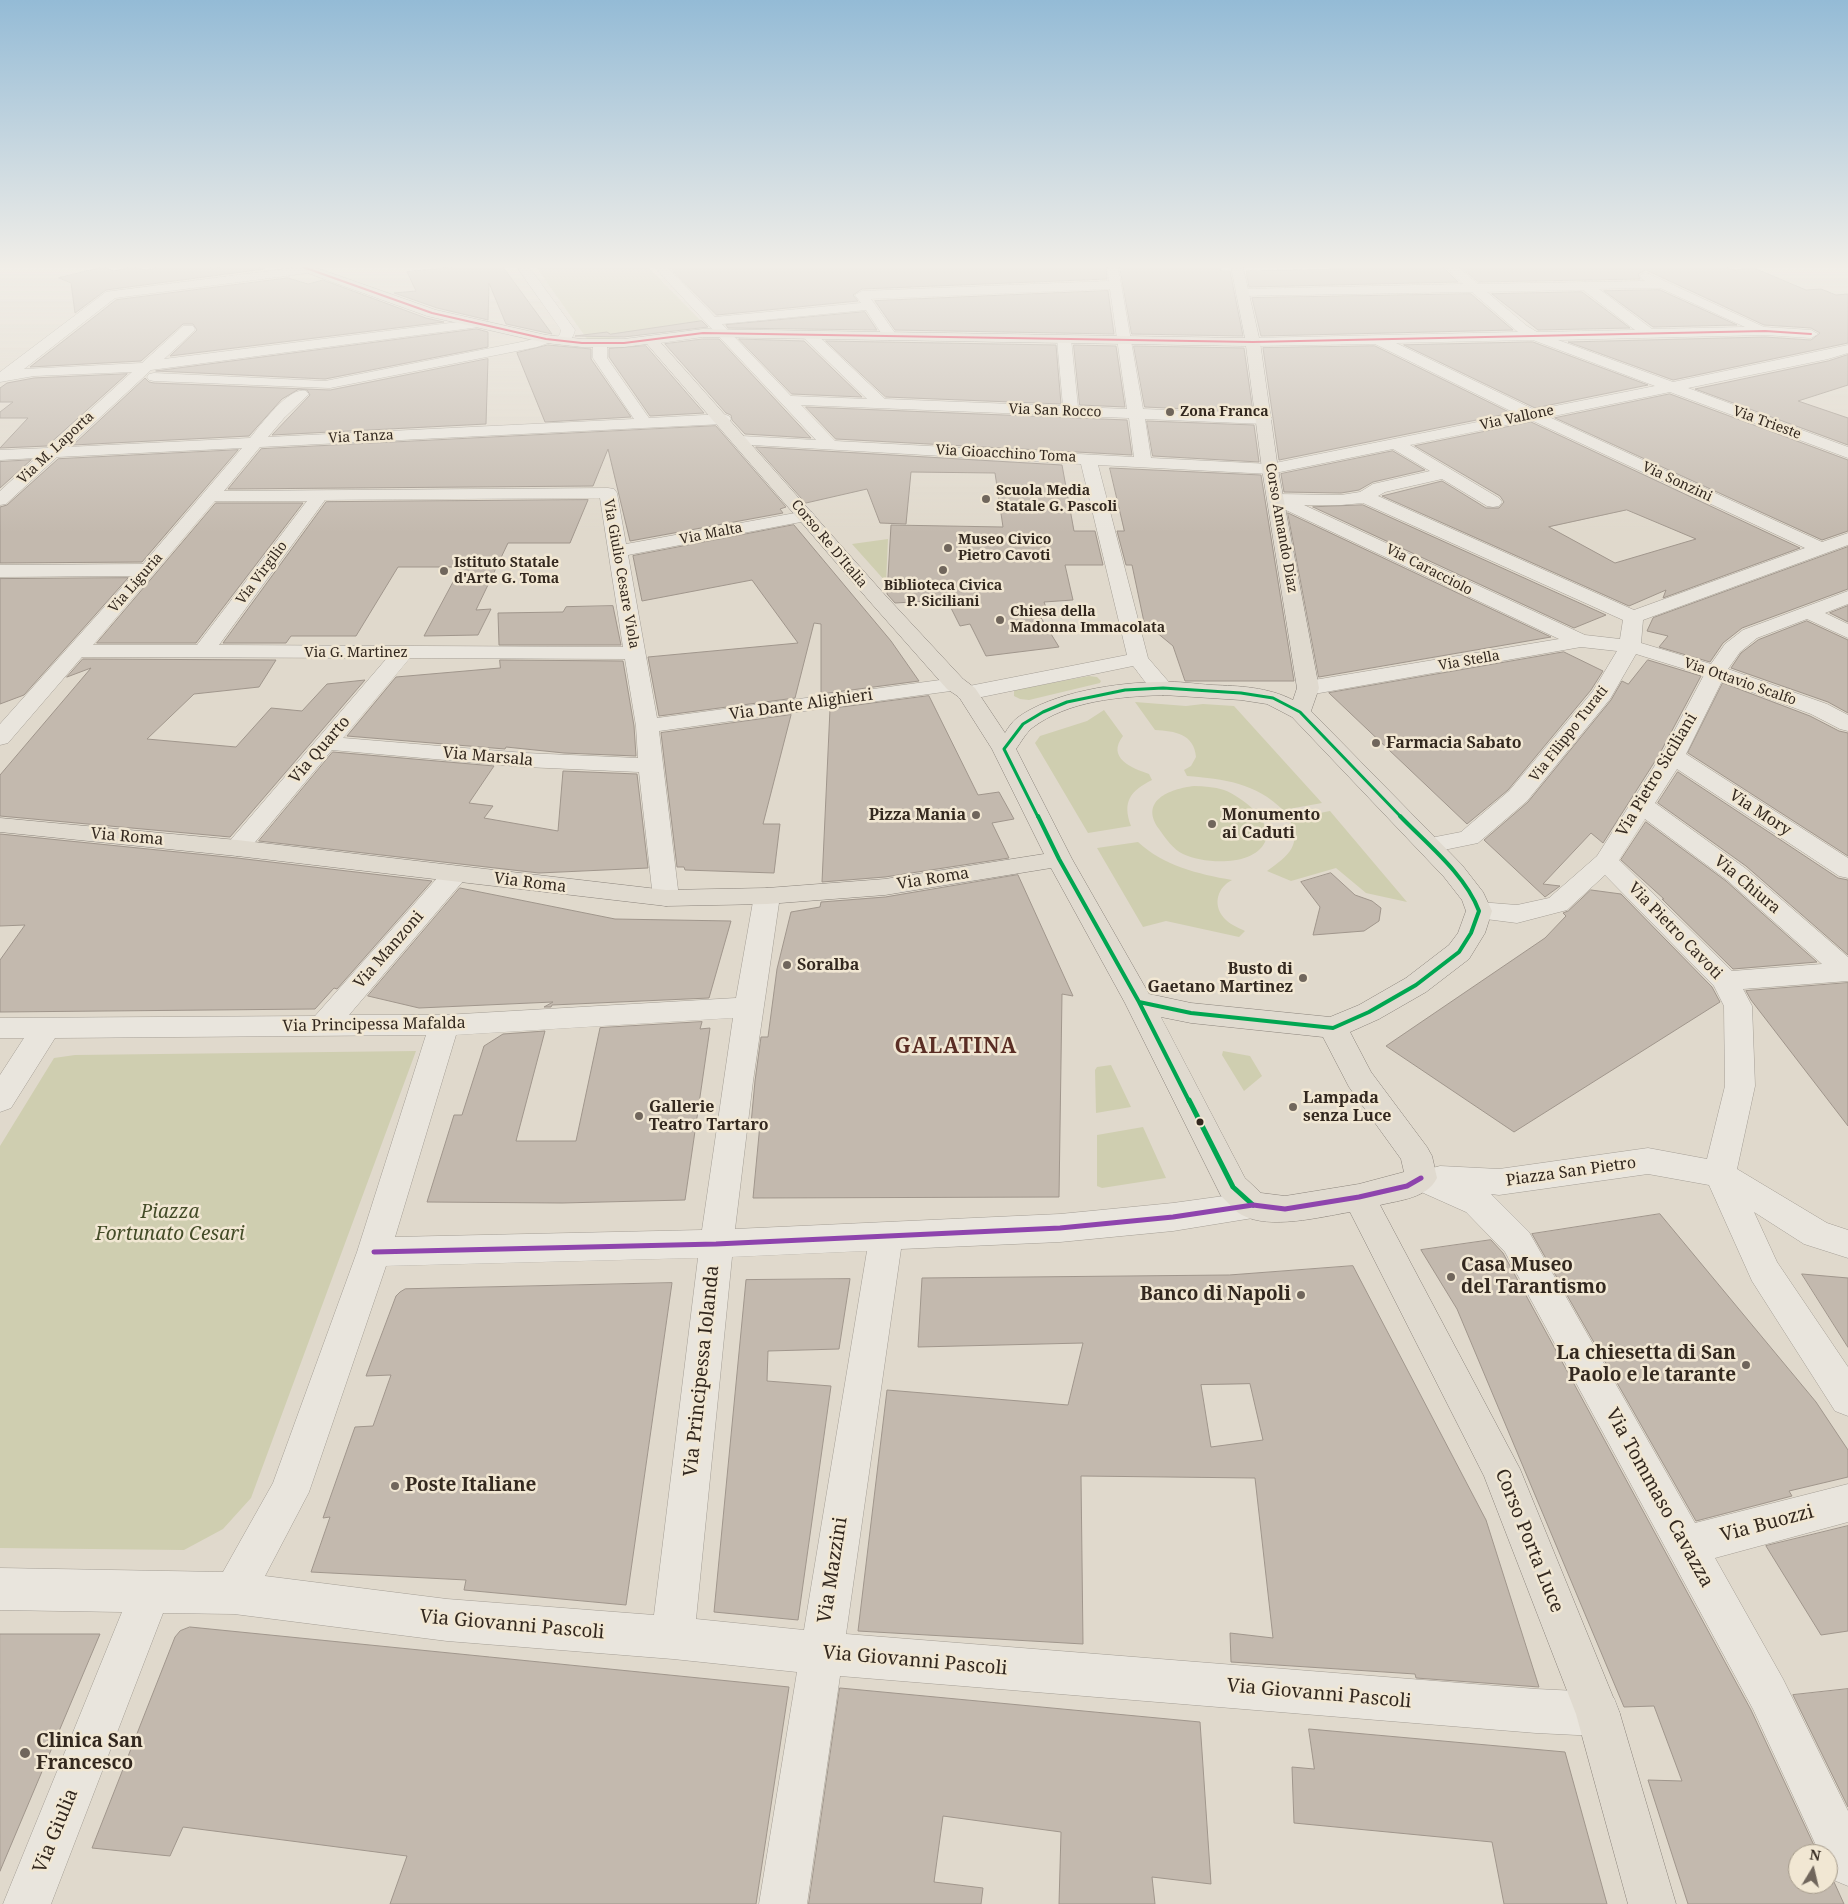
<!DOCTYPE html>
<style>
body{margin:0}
#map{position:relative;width:1848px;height:1904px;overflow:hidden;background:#e0d9cc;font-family:"Noto Serif",serif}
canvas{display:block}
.north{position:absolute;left:1788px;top:1844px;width:50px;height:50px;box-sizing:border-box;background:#f1e7d3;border:1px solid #a59b8b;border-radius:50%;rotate:9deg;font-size:14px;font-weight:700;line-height:20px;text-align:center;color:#33281f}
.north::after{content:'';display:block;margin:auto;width:18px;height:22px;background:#70665c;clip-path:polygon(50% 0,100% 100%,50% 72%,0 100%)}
</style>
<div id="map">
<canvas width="1848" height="1904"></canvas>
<div class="north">N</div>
</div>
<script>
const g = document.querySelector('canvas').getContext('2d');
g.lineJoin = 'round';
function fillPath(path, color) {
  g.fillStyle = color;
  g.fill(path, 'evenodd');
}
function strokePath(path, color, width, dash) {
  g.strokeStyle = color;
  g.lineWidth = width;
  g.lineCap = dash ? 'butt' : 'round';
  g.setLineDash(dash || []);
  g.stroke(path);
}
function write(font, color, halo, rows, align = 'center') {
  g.font = font + ' "Noto Serif",serif';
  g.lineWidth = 5;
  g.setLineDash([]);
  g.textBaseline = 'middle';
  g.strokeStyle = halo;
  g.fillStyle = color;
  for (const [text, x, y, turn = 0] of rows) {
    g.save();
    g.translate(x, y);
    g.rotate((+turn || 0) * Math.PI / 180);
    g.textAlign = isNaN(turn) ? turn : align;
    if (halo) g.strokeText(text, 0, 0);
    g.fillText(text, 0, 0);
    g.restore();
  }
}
fillPath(new Path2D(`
 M536,267H648L701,321L691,326L603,340L587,339Z
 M888,539L886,582L852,544Z
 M1089,676L1097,677L1101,681L1100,683L1029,700L1020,699L1014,696V691L1019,689Z
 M1135,702L1186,706L1203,704L1234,706L1322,803L1283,810C1256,783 1224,779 1187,776L1184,770L1191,766L1196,757C1194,734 1175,731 1155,730Z
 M1104,710L1123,736C1106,758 1132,768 1149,774L1152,780C1130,791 1122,802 1131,826L1088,833L1035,743L1040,736L1087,721Z
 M1194,786C1204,786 1214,787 1224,790C1240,796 1275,821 1265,842C1253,867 1204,864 1183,854C1173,849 1166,839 1159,829C1139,801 1169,789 1194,786Z
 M1330,811L1407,902L1366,893L1336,868L1291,881L1267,871C1288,856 1303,845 1289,819Z
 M1138,842C1164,866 1198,874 1232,880C1218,887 1212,904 1224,918C1229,924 1237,927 1245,931L1239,937L1166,921L1143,927L1097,848Z
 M416,1051L251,1498L223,1529L184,1550L0,1548V1146L54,1058L75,1055Z
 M1223,1051L1250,1056L1262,1076L1244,1091L1222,1055Z
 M1111,1065L1131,1107L1096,1113L1095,1070L1097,1067Z
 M1143,1127L1166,1178L1102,1188L1097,1186V1135Z`), '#cfceb0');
const building = new Path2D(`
 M103,267L114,271L131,267L146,270L160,267H208L213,269L221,267H257L265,269L106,290L75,313L71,283L59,278Z
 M454,267H503L552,334L506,324L489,283L488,320L437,308L394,293L416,291L407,272Z
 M669,267H1106L1107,279L862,289L853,295L858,301L717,315Z
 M1120,267H1220L1221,271H1230L1243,336L1132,334Z
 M1341,267H1443L1458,282L1249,287L1246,271L1343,269Z
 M1460,267H1725L1734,270L1754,268L1806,290L1821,289L1836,295L1848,294V343L1673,380L1568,342L1765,337L1811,340L1820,333L1811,328L1764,325L1646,270L1638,274L1640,279L1479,282Z
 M288,278L308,284L323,280L426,318L444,322L170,356L197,330L193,324H183L141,361L30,367L116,300Z
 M1660,290L1737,325L1653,327L1604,291Z
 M1108,291L1114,334L895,330L875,301Z
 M1582,292L1630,328L1538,330L1492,294Z
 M1471,294L1513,330L1261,336L1252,298Z
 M865,312L877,330L728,328L726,325Z
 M702,321L708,327L624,337L575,336L607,332L610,334Z
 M477,329L488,332V347L325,379L156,371Z
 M703,339H719L811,438L745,434L732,420L731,415L726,413L665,344Z
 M739,339L804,341L862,397L792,394Z
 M826,341L1056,345L1061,404L886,397Z
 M1533,342L1648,385L1535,408L1404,345Z
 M548,345L591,349V359L631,417L545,422L517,353Z
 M1074,345L1116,346L1125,407L1080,405Z
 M646,346L704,413L650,416L609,357V349Z
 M1134,346L1244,348L1253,412L1145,407Z
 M1375,346L1511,413L1279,460L1263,348Z
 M1848,355V385L1798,401L1848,418V445L1695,389L1828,361Z
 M488,359L486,424L272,435L310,395L307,390L299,389L282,399L249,436L73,445L145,378L149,382L154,383L330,390Z
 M127,374L47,446L0,448L28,418H0V412L13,402H0V388L7,383L34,378Z
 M1670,394L1848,460V531L1822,540L1555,418Z
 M806,407L1127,420L1132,455L836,439Z
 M1147,421L1254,425L1259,462L1153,456Z
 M1531,422L1800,548L1663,598L1666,590L1629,606L1382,496L1442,481L1486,508H1499L1504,502L1500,496L1415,446ZM1627,510L1696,539L1615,563L1549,527Z
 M716,426L786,507L780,509L783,513L630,541L608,449L593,486L228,489L261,449Z
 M756,447L1062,465L1074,531H1095L1103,565H1065L1073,600L1044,602L1049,615L1040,616L1059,647L986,656L970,624L960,626L947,600L895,603L887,594L891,525L1003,527L995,473L911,472L906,524L880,523L867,489L806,503Z
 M238,450L142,562L0,563V507L7,505L58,459Z
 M1393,451L1425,470L1373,482L1359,490L1341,493L1284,492L1281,474Z
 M31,460L0,488V462Z
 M1110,468L1261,475L1294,681H1185L1173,646L1144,622L1132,565H1126L1117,531H1124Z
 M588,500L570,543H508L476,610L491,609L478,635L424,636L461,567H398L356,636H291L286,643H223L326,502Z
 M216,503H303L196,643H97Z
 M1363,505L1606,615L1574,628L1313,507Z
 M1288,513L1551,637L1319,677Z
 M794,525L891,641L919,681L821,694V624L814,623L795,698L659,716L648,657L798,643L752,580L642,601L633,556Z
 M1848,547V589L1742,628L1723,643L1710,662L1659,647L1668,636L1647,631L1653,618Z
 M128,578L24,695L0,704V579Z
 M613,606L621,645H499L498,613L563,612L566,607Z
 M1848,606V622L1830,613Z
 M1807,621L1848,640V713L1828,702L1731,668L1741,653L1758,640Z
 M1564,652L1603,671L1591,690L1508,790L1467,824L1329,693Z
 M83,659L276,660L259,687L194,694L147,739L236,747L271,708L302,711L327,684L365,680L230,837L0,816V775L91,668L67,677Z
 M500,660L623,661L634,726L636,756L564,753L506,747L505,749L347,736L396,677L500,668Z
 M1648,660L1701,676L1659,755L1603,843L1591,833L1543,884L1560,886L1545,897L1484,840L1528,802L1611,700L1622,681L1628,684Z
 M1723,683L1810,716L1839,731L1848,733V856L1688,753Z
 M929,696L978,795L999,792L1014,819L992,823L1009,858L885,877L822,882L830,709Z
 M791,715L763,824H780L774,873L685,870L684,867H677L661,733Z
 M333,752L494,766L469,803L493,806L484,818L558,831L563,771L637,774L648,868L539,873L259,841Z
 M1678,772L1838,878L1848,880V955L1746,866L1658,803Z
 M1646,822L1726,881L1817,962L1733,969L1662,899H1664L1621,860Z
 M0,834L237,858L432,881L337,989L334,988L315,1009L0,1012V960L25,925L0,926Z
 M1331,873L1355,895L1372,901L1381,908L1379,921L1364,931L1313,935L1320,907L1301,882Z
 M1018,875L1073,996L1062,994L1059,1197L753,1198L760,1124H751L755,1081L761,1037H768L777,969L791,912L820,907L821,902L885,897Z
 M460,888L615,919L731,921L709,998L552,1005L551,1007H544L553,1002L419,1008L368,996Z
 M1591,890L1621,894L1712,987L1720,1002L1514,1132L1386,1046L1545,938L1566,916L1563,913L1568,911Z
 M1848,983V1126L1751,1000L1746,991Z
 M702,1022L700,1029L710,1028L685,1200L562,1203L427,1202L454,1115H462L484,1046L503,1034L545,1031L516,1141H576L600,1028Z
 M1660,1214L1816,1402L1848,1450V1477L1789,1491L1792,1496L1696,1521L1532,1234Z
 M1491,1240L1503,1253L1751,1710L1818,1854H1798V1884H1828V1877L1834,1882L1844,1904H1688L1648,1780L1682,1781L1654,1706L1624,1707L1457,1309L1421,1250Z
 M1353,1266L1486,1520L1539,1687L1416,1678L1415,1674L1231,1662L1230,1633L1273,1638L1255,1478L1081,1476L1083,1644L858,1631L887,1390L1068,1405L1083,1343L918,1347L922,1278L1229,1275ZM1250,1384L1263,1440L1211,1447L1201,1385Z
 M1802,1274L1848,1278V1347Z
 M850,1279L839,1349L768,1351L767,1381L831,1386L798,1620L714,1612L746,1280Z
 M672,1283L626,1605L464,1590L466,1580L311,1572L330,1517L323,1518L355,1427L373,1426L391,1375L366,1376L396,1296L400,1292L405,1289Z
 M1848,1526V1631L1821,1635L1766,1546Z
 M190,1627L789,1687L756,1904H390L407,1856L183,1827L170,1856L92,1848L175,1637L180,1631Z
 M0,1634H100L0,1871Z
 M840,1688L1200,1722L1211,1884L1152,1877L1155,1904H1059L1061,1832L943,1816L934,1882L983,1888L981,1904H809Z
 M1848,1689V1807L1793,1695Z
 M1309,1729L1565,1752L1607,1904H1504L1492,1842L1294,1823L1292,1767L1314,1769Z`);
fillPath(building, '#c3b9ae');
strokePath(building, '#a0968c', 1);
const minor = new Path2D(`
 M299,267H314L315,269L309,273L115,298L24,369L142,363L183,326H193L195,329L193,332L164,359L474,320L479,321L481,324L479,327L151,370L68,447L250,438C261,425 289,386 306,391L309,394L284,418L268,437L634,419L593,358V344L595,341H605L607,344V358L649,418L723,414L729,416L731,419L729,422L723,424L260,447L224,491L608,488L614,489L617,493L626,544L806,511L812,512L815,516L812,520L806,521L628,555L657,718L955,678L963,679L966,684L964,687L1127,655L1081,464L735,444L733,441L735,438L741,436L816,440L654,267H667L715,317L861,303L855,295L862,291L1109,281L1107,268L1118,267L1143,409L1264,414L1270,416L1272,419L1270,422L1264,424L1145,419L1151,458L1270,464L1517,414L1375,344L1253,346L1246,342L1253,338L1518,332L1472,292L1237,296L1236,293L1242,289L1463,284L1445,267H1458L1478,284L1645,281L1639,276L1645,272L1764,327L1811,330L1818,334L1811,338L1765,335L1558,340L1673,382L1848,345V353L1828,359L1688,388L1848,447V458L1670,392L1549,417L1822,542L1848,533V545L1643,620L1641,643L1711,664L1725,644L1743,630L1848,591V604L1825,613L1848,624V638L1807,619L1757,638L1740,652L1728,669L1827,704L1848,715V731L1840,729L1811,714L1722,681L1686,754L1848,858V878L1839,876L1677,769L1655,803L1745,868L1848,957V981L1743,989L1752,1006L1755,1086L1737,1169L1827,1223L1848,1230V1258L1804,1244L1754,1212L1777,1262L1848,1367V1416L1835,1411L1752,1281L1709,1185L1648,1174L1499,1195L1491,1194L1529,1232L1695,1523L1848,1484V1522L1715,1558L1783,1679L1848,1811V1886L1831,1879L1828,1872V1854H1820L1753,1709L1505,1252L1466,1212L1410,1187L1405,1178L1410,1169C1424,1164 1428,1170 1440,1166L1499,1169L1648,1148L1707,1159L1725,1086L1724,1006L1714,986L1605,875L1567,910L1517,923L1470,917L1466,911L1470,905L1479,902L1517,905L1549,898L1597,856L1661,756L1704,675L1636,654L1610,699L1527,801L1478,843L1429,853L1420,850L1416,845L1420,840L1461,832L1509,791L1593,691L1617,651L1581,647L1308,695L1300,693L1297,688L1300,683L1308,681L1559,639L1271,503L1268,499L1271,495L1277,494L1341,495L1360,492L1373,484L1430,471L1393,449L1270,474L1098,465L1148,658L1174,688L1171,693C1152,697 1144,679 1133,666L967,700L959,698L956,693L958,690L659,731L679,898L675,904L666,906L657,904L653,898L639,772L525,767L332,750L246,853L237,856L228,853L224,848L228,843L387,658L82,657L8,743L0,745V724L132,576L0,577V565L143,564L242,448L57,457L6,504L0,505V491L36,458L0,460V450L48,448L132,372L34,376L0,382V372L106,292ZM1660,288L1745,327L1652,329L1599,289ZM1110,289L1127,409L1078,407L1071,339L1064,335L1057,339L1063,406L885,399L814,332L809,331L802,335L804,338L867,399L791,396L722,324L866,310L885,339L890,340L897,336L871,299ZM1583,290L1635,330L1537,332L1527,326L1487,292ZM1533,340L1655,386L1535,410L1396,343ZM801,405L1129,418L1134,457L835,441ZM1531,420L1805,548L1634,610L1378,496L1385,492L1442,479L1487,506L1493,507L1499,506L1502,502L1499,498L1410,445ZM600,498L623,647L219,645L325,500ZM215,501H307L197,645H93ZM1363,503L1623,620L1620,639L1585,635L1304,505H1341ZM410,658L625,659L636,726L638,758L525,753L343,738ZM1645,819L1727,880L1822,964L1732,971L1619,860Z
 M517,267H529L575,330C573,340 566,345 556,343L554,340L560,334L561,330Z
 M546,335L551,336L553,339L551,342L537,347L330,388L154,381L149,380L147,377L149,374L154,373L325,381L526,341Z
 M455,866L464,868L468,874L464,880L349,1015H444L736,998L754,896L758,890L767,888L776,890L780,896L753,1081L735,1229L1060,1214L1173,1203L1253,1192L1265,1196L1270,1205L1265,1214L1253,1218L1173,1231L1060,1242L901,1249L846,1634L1536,1689L1598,1692L1614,1698L1620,1714L1614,1730L1598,1736L1536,1733L840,1676L807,1904H759L797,1672L673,1659L447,1641L234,1614L163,1613L51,1904H3L122,1612L0,1610V1568L223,1572L273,1483L357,1252L426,1035L55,1038L11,1108L0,1112V1075L24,1038H0V1018L315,1016L446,868ZM733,1018L702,1230L395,1237L456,1035ZM867,1251L804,1630L696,1619L732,1257ZM698,1258L654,1615L447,1599L265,1576L309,1492L386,1266Z`);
const major = new Path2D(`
 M297,267H314L436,310L546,335L582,339H624L703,329L1245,338L1231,267H1243L1260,342L1278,469L1319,688L1311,711L1462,865L1483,892L1492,911L1485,933L1469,959L1426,992L1379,1019L1350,1032L1371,1072L1427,1147L1432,1156L1437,1178C1427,1198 1401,1200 1380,1205L1520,1469L1620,1714L1676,1904H1628L1576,1714L1484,1476L1350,1212C1320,1217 1270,1230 1242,1215C1234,1211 1228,1202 1221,1196L1125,1003L1051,868L885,895L767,904L666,906L237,856L0,832V818L237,840L666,890L767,888L885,879L1044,854L992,749L959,697L947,689L871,603L647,344L624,347H582L546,343L427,316L299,270ZM703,337L1246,346L1262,469L1297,688L1293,700C1268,687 1239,686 1212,685C1195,684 1179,681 1162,682C1119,682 1052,692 1017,718C1012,722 1008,728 1005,733L975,688L963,679L885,595L661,343ZM1163,695L1241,700L1267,704L1292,717L1444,877L1462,900L1466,911L1458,933L1449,945L1406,978L1359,1005L1330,1017L1191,1003L1149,994L1072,859L1016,749C1021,742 1026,733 1032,728C1069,700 1119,697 1163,695ZM1161,1017L1191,1023L1323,1037L1349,1087L1401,1159L1404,1172L1359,1184L1285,1196L1261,1193L1245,1178Z`);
strokePath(minor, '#a59f96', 1);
strokePath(major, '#8b847c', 1);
fillPath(minor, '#e9e5dd');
fillPath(major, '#e0dacf');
strokePath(new Path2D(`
 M1038,817L1004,749L1023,724L1043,712L1067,702L1125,690L1163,688L1241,693L1273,698L1300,712L1401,817`), '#00a651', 3);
strokePath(new Path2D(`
 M1038,816L1059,859L1139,1002
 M1139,1002L1191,1013L1333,1028L1369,1012L1416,985L1459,952L1471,933L1479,911C1465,874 1427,844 1400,816
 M1139,1002L1189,1101`), '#00a651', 4);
strokePath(new Path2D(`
 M1189,1100L1233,1187L1253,1205`), '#00a651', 5);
strokePath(new Path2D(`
 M303,267L432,313L546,339L582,343H624L703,333L1253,342L1765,331L1811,334`), '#e4002b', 2);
strokePath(new Path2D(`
 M374,1252L716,1244L1060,1228L1173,1217L1253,1205L1285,1209L1359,1197L1407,1186L1421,1178`), '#8e44ad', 5);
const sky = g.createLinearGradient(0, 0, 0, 533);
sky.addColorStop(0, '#94bbd6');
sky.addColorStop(0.5, '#f1eee8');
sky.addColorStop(1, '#f1eee800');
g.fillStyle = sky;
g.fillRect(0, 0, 1848, 533);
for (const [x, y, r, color] of [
 [1170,412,5,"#70665c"],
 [986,499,5,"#70665c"],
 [948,548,5,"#70665c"],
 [943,570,5,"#70665c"],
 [444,571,5,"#70665c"],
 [1000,620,5,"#70665c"],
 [1376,743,5,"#70665c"],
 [976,815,5,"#70665c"],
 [1212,824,5,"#70665c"],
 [787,965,5,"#70665c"],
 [1303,978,5,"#70665c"],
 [1293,1107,5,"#70665c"],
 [639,1116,5,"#70665c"],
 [1200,1122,4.5,"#33281f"],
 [1451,1277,5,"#70665c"],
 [1301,1295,5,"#70665c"],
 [1746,1365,5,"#70665c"],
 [395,1486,5,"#70665c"],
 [25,1753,6,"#70665c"]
]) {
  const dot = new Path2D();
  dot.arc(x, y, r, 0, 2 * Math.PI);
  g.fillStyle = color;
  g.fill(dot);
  strokePath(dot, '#f1e7d3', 2);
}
write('14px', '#33281f', '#f1e7d3', [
 ["Via San Rocco",1055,411,2],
 ["Via Vallone",1517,418,-12],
 ["Via Trieste",1767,423,20],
 ["Via Tanza",361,437,-3],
 ["Via M. Laporta",56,448,-43],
 ["Via Gioacchino Toma",1006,454,3],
 ["Via Sonzini",1677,482,25],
 ["Corso Amando Diaz",1281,528,80],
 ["Via Malta",711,534,-11],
 ["Corso Re D'Italia",829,544,50],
 ["Via Caracciolo",1429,570,27],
 ["Via Virgilio",262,573,-53],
 ["Via Giulio Cesare Viola",621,574,80],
 ["Via Liguria",136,583,-49],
 ["Via G. Martinez",356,653],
 ["Via Stella",1469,661,-10],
 ["Via Ottavio Scalfo",1740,682,19],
 ["Via Filippo Turati",1569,734,-52]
]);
write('bold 14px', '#33281f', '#f1e7d3', [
 ["Zona Franca",1180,412],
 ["Scuola Media",996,491],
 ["Statale G. Pascoli",996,507],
 ["Museo Civico",958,540],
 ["Pietro Cavoti",958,556],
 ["Istituto Statale",454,563],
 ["d'Arte G. Toma",454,579],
 ["Biblioteca Civica",943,586,"center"],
 ["P. Siciliani",943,602,"center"],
 ["Chiesa della",1010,612],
 ["Madonna Immacolata",1010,628]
], 'left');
write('16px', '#33281f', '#f1e7d3', [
 ["Via Dante Alighieri",801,705,-8],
 ["Via Quarto",320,750,-49],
 ["Via Marsala",488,757,5],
 ["Via Pietro Siciliani",1657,775,-59],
 ["Via Mory",1760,813,33],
 ["Via Roma",127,837,5],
 ["Via Roma",933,879,-9],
 ["Via Roma",530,883,7],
 ["Via Chiura",1747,885,40],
 ["Via Pietro Cavoti",1675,931,46],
 ["Via Manzoni",389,950,-49],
 ["Via Principessa Mafalda",374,1025,-1],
 ["Piazza San Pietro",1571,1172,-8]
]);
write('bold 16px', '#33281f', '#f1e7d3', [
 ["Farmacia Sabato",1386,743],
 ["Pizza Mania",966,815,"right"],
 ["Monumento",1222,815],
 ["ai Caduti",1222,833],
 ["Soralba",797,965],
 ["Busto di",1293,969,"right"],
 ["Gaetano Martinez",1293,987,"right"],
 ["Lampada",1303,1098],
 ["senza Luce",1303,1116],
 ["Gallerie",649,1107],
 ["Teatro Tartaro",649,1125]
], 'left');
write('italic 19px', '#444c28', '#f1e7d3', [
 ["Piazza",170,1213],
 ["Fortunato Cesari",170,1235]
]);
write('bold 19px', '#33281f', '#f1e7d3', [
 ["Casa Museo",1461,1266],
 ["del Tarantismo",1461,1288],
 ["Banco di Napoli",1291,1295,"right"],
 ["La chiesetta di San",1736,1354,"right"],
 ["Paolo e le tarante",1736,1376,"right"],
 ["Poste Italiane",405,1486],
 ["Clinica San",36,1742],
 ["Francesco",36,1764]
], 'left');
write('19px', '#33281f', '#f1e7d3', [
 ["Via Principessa Iolanda",702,1371,-84],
 ["Via Tommaso Cavazza",1659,1498,61],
 ["Via Buozzi",1767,1524,-15],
 ["Corso Porta Luce",1529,1541,68],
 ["Via Mazzini",833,1570,-81],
 ["Via Giovanni Pascoli",512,1625,5],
 ["Via Giovanni Pascoli",915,1661,5],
 ["Via Giovanni Pascoli",1319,1694,5],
 ["Via Giulia",56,1831,-68]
]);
g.letterSpacing = '1px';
write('bold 21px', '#5a2d24', '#f1e7d3', [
 ["GALATINA",956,1047]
]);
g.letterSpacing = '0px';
</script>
